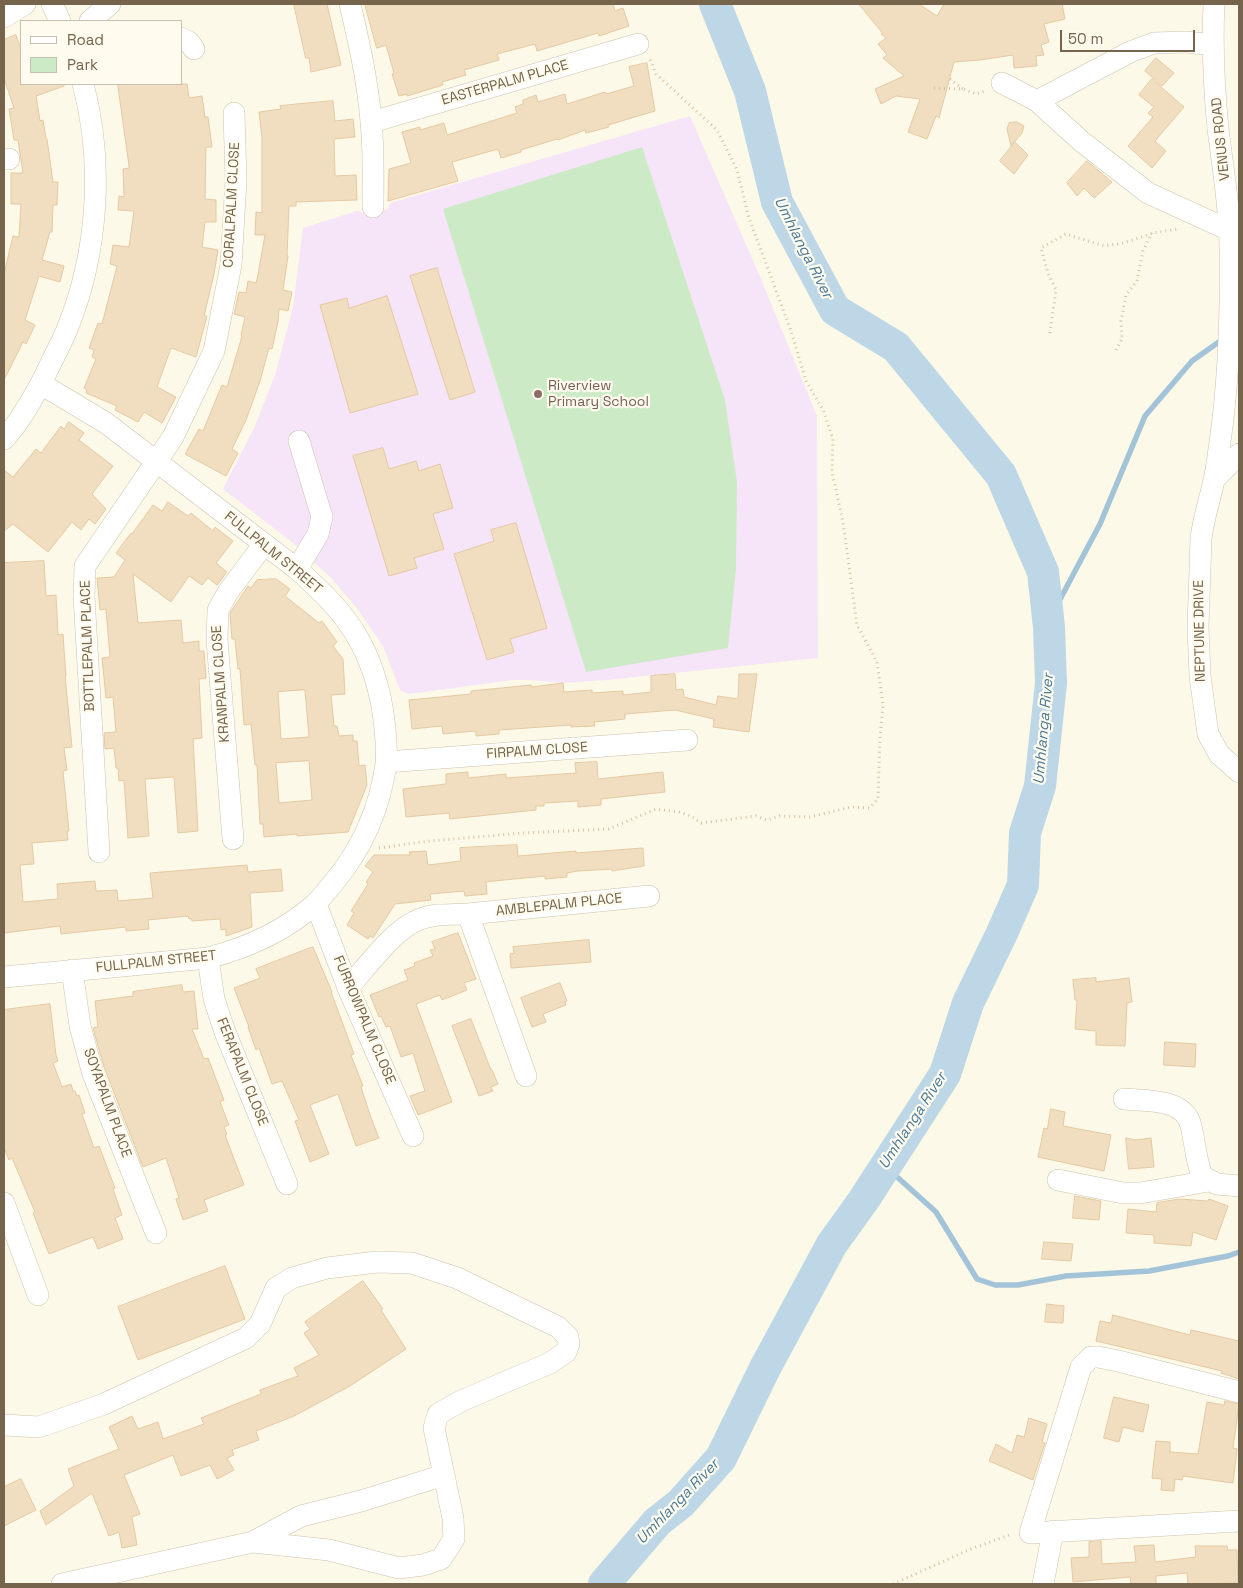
<!DOCTYPE html>
<style>
body{margin:0}
#map{position:relative;width:1243px;height:1588px;overflow:hidden;background:#fcf9e8;font-family:"Space Grotesk",sans-serif}
canvas{display:block}
.frame{position:absolute;inset:0;border:5px solid #76644c;pointer-events:none}
.legend{position:absolute;left:20px;top:20px;width:162px;height:65px;box-sizing:border-box;background:#fffcef;border:1px solid #c8bfae;margin:0;padding:6px 9px;list-style:none;font-size:15px;color:#76644c}
.legend li{display:flex;align-items:center;gap:10px;height:25px}
.legend b{width:25px;border:1px solid #c8bfae}
.scale{position:absolute;left:1060px;top:30px;width:135px;height:22px;box-sizing:border-box;border:2px solid #76644c;border-top:0;padding-left:6px;font-size:15px;line-height:18px;white-space:nowrap;color:#76644c;-webkit-text-stroke:4px #fffcef;paint-order:stroke}
</style>
<div id="map">
<canvas width="1243" height="1588"></canvas>
<div class="frame"></div>
<ul class="legend">
<li><b style="height:6px;background:#fff"></b>Road</li>
<li><b style="height:14px;background:#cdeac7"></b>Park</li>
</ul>
<div class="scale">50 m</div>
</div>
<script>
const g = document.querySelector('canvas').getContext('2d');
g.lineJoin = 'round';
function fillPath(path, color) {
  g.fillStyle = color;
  g.fill(path, 'evenodd');
}
function strokePath(path, color, width, dash) {
  g.strokeStyle = color;
  g.lineWidth = width;
  g.lineCap = dash ? 'butt' : 'round';
  g.setLineDash(dash || []);
  g.stroke(path);
}
function write(font, color, halo, rows, align = 'center') {
  g.font = font + ' "Space Grotesk",sans-serif';
  g.lineWidth = 4.5;
  g.setLineDash([]);
  g.textBaseline = 'middle';
  g.strokeStyle = halo;
  g.fillStyle = color;
  for (const [text, x, y, turn = 0] of rows) {
    g.save();
    g.translate(x, y);
    g.rotate((+turn || 0) * Math.PI / 180);
    g.textAlign = isNaN(turn) ? turn : align;
    if (halo) g.strokeText(text, 0, 0);
    g.fillText(text, 0, 0);
    g.restore();
  }
}
fillPath(new Path2D(`
 M690,116L761,279L817,416L818,658L607,680L563,683L530,680H513L408,694L400,690L383,646L356,607L331,578L293,543L223,489L255,426L276,372L293,307L303,228L357,211L369,215L388,209L390,203Z`), '#f6e5f9');
fillPath(new Path2D(`
 M642,147L725,400L737,482L736,569L728,648L586,672L443,209Z`), '#cdeac7');
strokePath(new Path2D(`
 M1048,622L1100,524L1145,416L1192,361L1223,339
 M886,1167L936,1212L977,1279L995,1285H1018L1066,1276L1149,1271L1228,1256L1239,1252`), '#a3c4d8', 5.5);
strokePath(new Path2D(`
 M604,1584L657,1522L681,1503L721,1458L765,1368L832,1244L863,1201L945,1074L968,1003L1002,933L1023,885L1025,833L1040,786L1051,683L1049,627L1043,572L1001,475L896,347L835,310L777,202L750,91L715,4`), '#bdd7e6', 32);
const building = new Path2D(`
 M294,4H327L341,65L311,72L309,58H306Z
 M365,4H613L615,11L623,8L629,26L599,36L598,33L537,51L535,44L497,54L499,60L464,70L466,75L442,82L443,85L407,96V94L399,96L392,74L394,73L386,45L377,48Z
 M859,4H919L937,16L944,4H1062L1065,19L1044,24L1049,42L1041,45L1044,55L1036,56L1037,66L1014,68L1013,55L980,60L954,62L939,118L936,116L927,139L908,132L920,99L896,96L881,104L875,89L904,76L883,58L887,55L878,44L886,38L881,34L882,33Z
 M16,35L21,49V84H64V86L36,96L40,121L43,120L46,139H47L53,182H58L57,205H53L52,232H50L42,260L64,266L60,282L39,276L25,320L35,325L26,344L23,342L4,380V274L13,236L19,237L21,204H11V173H23L18,140H14L9,109L14,108L4,78V40Z
 M1156,58L1174,73L1162,86L1145,71Z
 M647,63L655,111L608,125L609,127L586,133L585,130L558,140L557,139L521,150V152L501,158L498,149L452,162L458,181L388,201L389,169L411,163L402,132L420,127V130L444,123L447,135L517,113L515,107L523,104V100L536,95L538,102L565,94L567,104L605,92L606,94L634,86L629,67Z
 M1152,79L1184,107L1155,141L1166,151L1152,168L1128,146L1153,117L1148,113L1154,107L1139,95Z
 M118,84H187L189,98L202,96L205,117H208L212,147H206L205,199L216,200V222H205L202,247L218,250L214,274L204,316H207L196,357L171,348L157,387L176,397L162,423L144,412L138,422L115,410L117,406L86,393L87,390L84,388L96,359L92,357L94,350L89,348L98,323L102,324L117,266L110,264L113,245L129,247L134,211L118,210L119,196L124,197L123,169L129,168Z
 M333,101L335,121L353,119L355,137L334,139L335,176L356,175L357,200L296,202V206H289L287,256H288L283,290L292,292L288,311L279,309L278,322L272,349L269,348L260,381L246,420L232,449L238,453L226,476L185,454L199,429L203,431L222,385L227,387L242,336L241,335L245,317L234,314L239,292L246,293L248,281L256,283L258,275L265,235H255L256,212L262,213V138L259,112L281,109L280,106Z
 M1017,122L1024,126L1022,133L1011,146L1007,129L1009,123Z
 M1015,142L1028,155L1014,174L1000,161Z
 M1087,161L1112,182L1094,198L1084,188L1077,196L1067,183Z
 M437,268L475,392L450,400L410,276Z
 M387,296L418,394L350,413L320,305L347,298L349,308Z
 M69,422L84,433L79,440L113,466L92,494L106,509L95,524L89,519L81,530L72,522L48,552L13,524L4,531V470L13,477L36,449L41,453L61,426L64,429Z
 M383,448L389,469L416,461L419,471L440,464L453,508L433,514L444,549L414,558L417,568L389,576L353,456Z
 M168,502L188,516L191,513L213,531L215,527L233,541L216,563L227,572L217,585L208,578L202,585L189,576L171,602L133,574L138,623L181,620L183,643L199,641V651H204L206,678L199,679L202,738L193,739L198,831L178,833L174,777L145,779L149,836L128,838L124,780L119,781L118,768H116L114,748L105,749L104,733L116,732L113,697L106,698L102,658L110,657L106,609L100,610L97,578L114,577L125,560L116,553L131,533L132,534L153,505L162,511Z
 M516,523L547,628L510,639L514,652L487,660L454,554L494,541L491,530Z
 M44,561L46,596L56,595L58,635L63,634L65,664L66,676H65L72,747L64,748L67,770L63,771L69,831H67L68,840L32,843L34,864L20,865L23,902L58,899L57,884L95,881L96,891L117,890L118,901L153,898L150,873L247,865L248,872L281,869L283,891L250,893L252,927L226,936V929L221,930L220,919L192,921V919H189L188,916L148,920L149,929L126,931V927L61,934L60,926L4,933V563Z
 M276,579L290,589L285,596L319,623L322,621L337,642L333,646L343,659L345,694L331,695L334,726H337L339,736L353,735V741H357L359,766L365,765L367,785L348,832L297,836V834L264,837L263,824H260L257,765H255L251,724L244,725L240,669H238L235,639H232L230,613L248,586L251,588L257,580ZM305,690L309,737L281,739L278,692ZM309,761L312,800L279,803L276,763Z
 M675,674L676,690L683,689L684,697L716,705L718,696L738,699L739,674H757L749,732L713,727L714,719L675,710L625,714V719L594,722L595,726L571,727V725L499,730V734L476,736V731L443,734L442,726L412,729L409,700L471,694V691L531,685V687L563,683L564,692L592,690V693L623,691V695L651,692V676Z
 M597,762L598,779L663,772L665,792L601,799V805L578,807V801L544,803V806H536V810L450,819L449,813L406,817L403,789L446,784V774L468,772V778L506,774V778L576,773L575,763Z
 M517,845L518,856L576,851V853L643,848L644,866L612,871V869L578,871L567,873V877L545,879V876L494,881L486,882L487,894L465,896L464,891L430,894L431,900L395,904L373,938L370,936L368,939L347,925L354,913L351,911L368,884L366,882L373,872L365,866L374,855H410L409,852L426,851L428,865L461,861L460,848Z
 M458,933L476,979L464,983L467,990L442,1000L440,995L416,1004L452,1102L418,1115L410,1096L425,1091L413,1053L401,1057L390,1026L386,1027L381,1016L379,1017L370,995L408,980L404,970L415,966L414,963L433,956L430,950L435,949L432,942Z
 M589,940L591,962L511,968L510,954L514,953L513,947Z
 M313,947L332,992H331L354,1054L351,1055L363,1086L361,1087L371,1118L379,1138L356,1146L338,1094L310,1105L329,1154L310,1162L295,1121L299,1120L282,1081L272,1084L259,1048L256,1050L248,1027H249L234,988L260,978L256,969Z
 M1096,978V982L1129,978L1132,1002L1127,1003L1125,1046L1096,1045V1031L1075,1029L1077,1000H1075L1073,980Z
 M560,983L567,1001L565,1002L566,1005L543,1014L546,1022L532,1027L521,998Z
 M182,985L183,992L194,991L198,1029H192L204,1059L208,1058L224,1100L220,1102L229,1125L224,1127L227,1134L225,1135L244,1185L204,1200L208,1211L183,1220L176,1199L179,1198L166,1158L143,1167L104,1067L93,1028L98,1027L95,1001L133,996V992Z
 M50,1004L56,1055L58,1061L53,1063L62,1087L71,1084L73,1091H75L77,1096L79,1095L85,1113L82,1114L94,1148L99,1146L115,1188L113,1189L122,1215L115,1218L123,1239L98,1249L93,1237L49,1254L33,1213L35,1212L12,1158L9,1160L4,1148V1010Z
 M471,1019L491,1070H492L498,1084L491,1087L493,1091L479,1096L452,1026Z
 M1165,1042L1196,1044L1195,1067L1164,1065Z
 M1051,1109L1065,1112L1063,1126L1111,1135L1104,1171L1038,1157L1044,1128L1047,1129Z
 M1126,1138L1136,1140L1151,1138L1154,1167L1129,1169Z
 M1075,1196L1101,1201L1099,1220L1073,1218Z
 M1180,1199L1208,1201L1209,1199L1228,1206L1216,1240L1193,1232L1191,1246L1154,1243V1235L1126,1233L1128,1209L1156,1212L1157,1203Z
 M1044,1242L1073,1244L1071,1261L1042,1259Z
 M225,1266L245,1319L138,1360L118,1307Z
 M363,1281L383,1309L381,1310L406,1349L350,1386L294,1416L256,1431L259,1440L232,1450L234,1455L227,1458L234,1470L217,1479L210,1465L181,1476L173,1455L124,1475L140,1514L132,1517L137,1545L122,1548L119,1532L109,1536L92,1493L46,1525L40,1511L74,1486L68,1469L119,1449L109,1427L132,1416L138,1429L158,1422L163,1439L204,1424L201,1418L261,1394L260,1390L298,1376L294,1368L319,1355L304,1333L310,1329L305,1322Z
 M1047,1304L1064,1306L1063,1323L1045,1322Z
 M1113,1315L1190,1335L1191,1330L1239,1341V1379L1221,1373L1222,1371L1096,1341L1100,1321L1111,1323Z
 M1114,1397L1149,1405L1143,1432L1123,1427L1119,1442L1104,1438Z
 M1225,1401L1239,1404L1233,1448L1237,1449L1233,1483L1183,1476L1182,1480L1175,1479L1174,1491L1161,1490L1162,1479L1152,1478L1156,1441L1170,1442V1452L1198,1454L1207,1402L1224,1405Z
 M1029,1418L1047,1424L1042,1442L1045,1443L1033,1480L989,1461L996,1444L1012,1453L1017,1435L1024,1437Z
 M21,1479L36,1510L4,1526V1487Z
 M1101,1541L1102,1564L1136,1562L1134,1546L1154,1545L1155,1562L1196,1557L1195,1546H1227L1228,1550H1237L1238,1583L1188,1584L1187,1573L1156,1576V1584H1131L1130,1577L1073,1582L1071,1558L1089,1557V1542Z`);
fillPath(building, '#f1dec0');
strokePath(building, '#e4c9a1', 1);
const minor = new Path2D(`
 M52,4L60,21
 M350,4C359,43 368,82 371,122C374,150 373,178 373,207
 M1214,4C1212,45 1214,88 1218,129C1223,169 1230,209 1230,249C1231,314 1229,379 1220,442C1218,455 1217,468 1214,480C1210,500 1203,519 1201,539L1198,627L1200,676L1208,734L1219,754L1239,772
 M4,17L25,4
 M90,21L110,4
 M181,38L189,42L194,49
 M1002,83L1037,101L1081,141L1148,193L1229,230
 M1037,101L1130,52L1154,43L1186,42L1213,45
 M372,122L638,44
 M4,159H9
 M4,439C21,421 40,387 50,365C56,352 63,340 68,327C98,252 104,162 83,84
 M1214,480L1239,454
 M297,569L318,534L322,517L299,441
 M386,762L687,740
 M233,839L217,640L218,610L228,592L264,544
 M99,852L84,597L85,566L173,437L214,351L231,265L236,180L234,113
 M316,904L348,988L413,1136
 M468,914L526,1076
 M208,958L214,999L225,1032L287,1184
 M72,970L80,1026L93,1074L156,1233
 M4,977L208,958C246,948 285,931 315,904C322,898 328,889 335,881C362,848 380,807 386,764C387,757 386,749 386,742C384,705 377,672 359,640C344,612 320,590 297,569L106,423L41,384
 M348,988C366,968 394,929 418,920C434,913 451,915 468,914L649,896
 M1124,1099C1146,1101 1185,1098 1191,1126C1195,1143 1196,1160 1202,1176L1217,1184L1239,1186
 M1058,1180L1123,1193H1140L1209,1181
 M4,1203L38,1295
 M1239,1392L1118,1361L1098,1357H1091L1081,1367L1030,1533L1239,1521
 M4,1425L39,1427L104,1404L246,1338L260,1324L276,1288L292,1278L327,1268L377,1262L412,1263L457,1278L558,1327L568,1337L569,1344L566,1352L550,1363L461,1401L438,1414L434,1428L453,1518L454,1539L441,1559L423,1565L399,1568L329,1550L253,1542L62,1584
 M253,1542L301,1516L361,1501L444,1475
 M1043,1584L1053,1531`);
strokePath(minor, '#cec3ae', 22);
strokePath(new Path2D(`
 M950,79L963,89
 M934,88L963,89L976,94L985,91
 M1050,333L1056,290L1048,273L1041,248L1066,234L1104,246L1123,243L1153,233L1178,229
 M1116,350L1122,339L1121,321L1126,295L1137,281L1143,251L1152,233
 M379,848L430,841L523,833L609,829L656,809L679,812L691,816L701,823L756,816L767,820L780,816L810,817L851,807L869,808L878,799L880,738L883,705L877,662L857,625L843,522L832,472L833,439L823,410L806,381L791,331L749,218L737,170L717,130L656,74L650,59
 M893,1584L971,1549L1012,1534`), '#d7c2a3', 3, [1, 4]);
strokePath(minor, '#fff', 21);
for (const [x, y, r, color] of [
 [538,394,5,"#8d6e63"]
]) {
  const dot = new Path2D();
  dot.arc(x, y, r, 0, 2 * Math.PI);
  g.fillStyle = color;
  g.fill(dot);
  strokePath(dot, '#fffcef', 2);
}
write('14px', '#76644c', '#fffcef', [
 ["EASTERPALM PLACE",505,83,-16],
 ["VENUS ROAD",1221,139,-96],
 ["CORALPALM CLOSE",232,205,-87],
 ["FULLPALM STREET",273,553,39],
 ["NEPTUNE DRIVE",1200,631,-91],
 ["BOTTLEPALM PLACE",88,646,-92],
 ["KRANPALM CLOSE",221,684,-94],
 ["FIRPALM CLOSE",537,751,-4],
 ["AMBLEPALM PLACE",559,905,-6],
 ["FULLPALM STREET",156,962,-6],
 ["FURROWPALM CLOSE",364,1020,67],
 ["FERAPALM CLOSE",242,1072,68],
 ["SOYAPALM PLACE",107,1103,70]
]);
write('14px', '#785e54', '#fffcef', [
 ["Riverview",548,386],
 ["Primary School",548,402]
], 'left');
write('italic 15px', '#4c7a97', '#fffcef', [
 ["Umhlanga River",803,248,63],
 ["Umhlanga River",1044,729,-85],
 ["Umhlanga River",913,1121,-57],
 ["Umhlanga River",678,1502,-46]
]);
</script>
